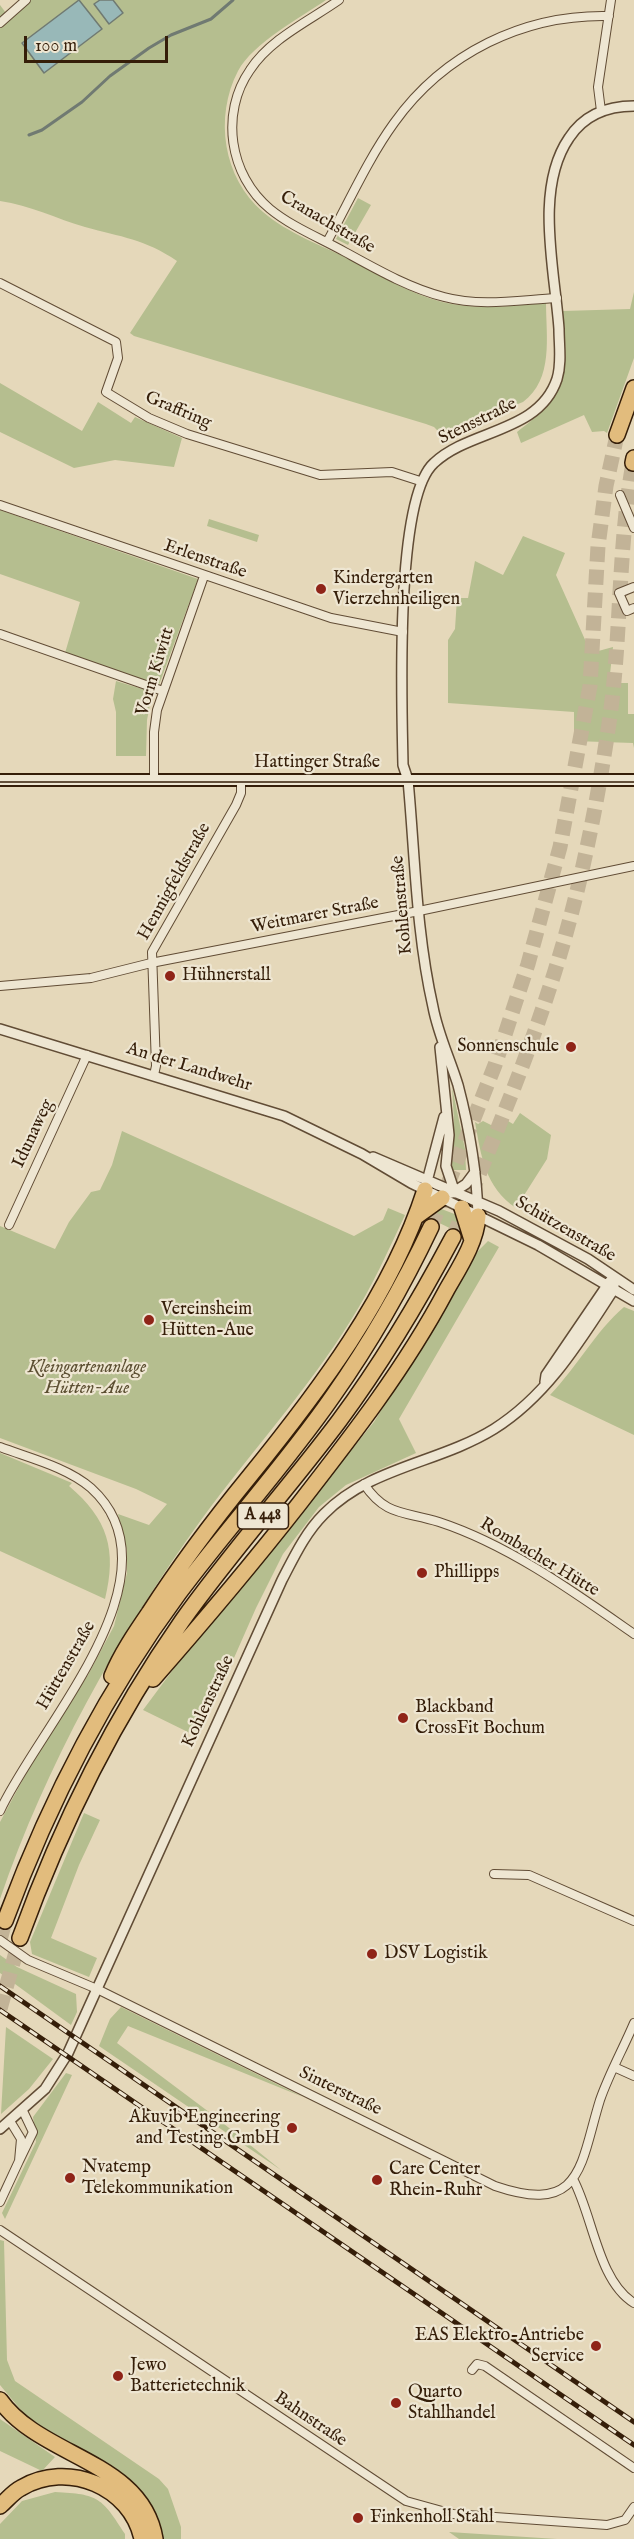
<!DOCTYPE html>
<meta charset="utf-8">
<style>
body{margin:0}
#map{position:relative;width:634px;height:2539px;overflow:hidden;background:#e5d8ba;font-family:"IM FELL English",serif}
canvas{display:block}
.scale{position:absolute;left:24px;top:36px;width:144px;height:27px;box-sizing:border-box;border:3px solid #351e09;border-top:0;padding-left:8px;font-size:18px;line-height:21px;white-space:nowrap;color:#351e09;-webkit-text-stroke:4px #eee6d2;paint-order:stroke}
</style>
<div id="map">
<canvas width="634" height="2539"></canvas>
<div class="scale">100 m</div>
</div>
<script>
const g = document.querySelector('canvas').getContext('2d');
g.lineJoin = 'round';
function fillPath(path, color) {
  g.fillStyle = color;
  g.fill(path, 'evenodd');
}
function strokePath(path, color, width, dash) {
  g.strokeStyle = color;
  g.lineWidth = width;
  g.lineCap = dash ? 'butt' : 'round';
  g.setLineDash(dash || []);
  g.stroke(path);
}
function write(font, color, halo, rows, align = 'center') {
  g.font = font + ' "IM FELL English",serif';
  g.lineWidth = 4.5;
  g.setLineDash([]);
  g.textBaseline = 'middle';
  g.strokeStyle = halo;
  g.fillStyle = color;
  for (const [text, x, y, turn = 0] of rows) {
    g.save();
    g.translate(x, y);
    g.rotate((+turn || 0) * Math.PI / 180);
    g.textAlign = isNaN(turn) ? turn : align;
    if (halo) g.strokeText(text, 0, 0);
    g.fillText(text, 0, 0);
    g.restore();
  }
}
fillPath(new Path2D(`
 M25,0H326C300,18 253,43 238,71C214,117 223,178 263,212C287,233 323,246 351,260C379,275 411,294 442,302C475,310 513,307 546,302C546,337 554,379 523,402L441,434L434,427L426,424L134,336L130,333L177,261C145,239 121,237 85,227C57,219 30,205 0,201V5L6,13Z
 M358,198L371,205L348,245L336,239Z
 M634,292V358L607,433L604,431L592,432L584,415L521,443L517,432C571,392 568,373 563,311L630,309Z
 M0,383L82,431L98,402L131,423L135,417L182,438L174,467L115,460L74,468L0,432Z
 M0,510L198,579L159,685L65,653L80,602L0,574Z
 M209,519L259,535L257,542L207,526Z
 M523,536L565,553L556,575L591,653L613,647L610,674H620L621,683H628V714H634V748L633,743L574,741V712L448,703V640L455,629L457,598H468L475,561L503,575Z
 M116,681L149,691L152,695L147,720L146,756H116V712L113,699Z
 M452,1087L465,1149L466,1170H450L454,1121Z
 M520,1113L551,1135L547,1159L516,1208C485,1187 481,1156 475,1122L478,1124L483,1121L497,1128L503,1118L513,1124Z
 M122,1131L354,1236L383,1220L388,1208L405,1215C388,1251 372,1287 351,1320C307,1391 250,1453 201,1520C118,1635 46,1765 0,1899V1822L43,1742L88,1675L114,1626L127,1573V1550L118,1514L149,1525L167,1504L136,1489L0,1438V1226L55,1249L69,1222L91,1192L100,1190L112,1165Z
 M439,1208L457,1215L464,1235L425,1216Z
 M488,1241L499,1247L399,1419L416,1453L346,1485L319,1507L283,1554L256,1608L215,1701L199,1722L196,1736L143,1710L178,1663L374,1422L478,1251Z
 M624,1307L634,1311V1435L550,1395C577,1367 595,1332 624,1307Z
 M0,1453L72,1483L69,1486C108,1519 117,1550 105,1599L0,1551Z
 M84,1813L100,1820L79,1865L51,1938L97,1958L89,1977L32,1954L30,1942Z
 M0,1955L17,1967L76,1994L77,2012L71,2025L0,1973Z
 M121,2007L303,2097L128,2026L117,2043L213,2115L281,2170L99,2046L110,2019Z
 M6,2027L53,2059L29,2089L1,2114Z
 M66,2073L72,2075L5,2219L2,2213L36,2142L33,2117Z
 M0,2240L4,2241L7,2360L15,2381L159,2479L168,2489L181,2527V2539H163L148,2500L130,2480L112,2466L51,2433L25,2415L0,2385Z
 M0,2419L55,2457L42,2471L0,2451Z
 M55,2492C99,2494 102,2498 125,2534V2539H0V2524L22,2501Z
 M449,2532L557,2539H459Z`), '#b5be8f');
const water = new Path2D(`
 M79,0L102,29L44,73L22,43Z
 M100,0H113L123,13L109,24L94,4Z`);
fillPath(water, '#98b8b8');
strokePath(water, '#707a72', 1.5);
strokePath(new Path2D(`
 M29,135L42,130L82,102L110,76L149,48L171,35L211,19L233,0`), '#707a72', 3);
strokePath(new Path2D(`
 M431,1227L495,1065L528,964L560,847L590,686L598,546L606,486L617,435
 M453,1237C489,1150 526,1064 554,974C579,895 596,811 608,730C622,641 617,552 633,463
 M0,1940L5,1921
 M0,2009L20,1938`), '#c2b397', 15, [15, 8]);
const minor = new Path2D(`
 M339,0C309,21 270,39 250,70C220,113 229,175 270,209C292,227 320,238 345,252C376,269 409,288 444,297C481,307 519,300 557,298
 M0,23L26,0
 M601,111L598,87L611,0
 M327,242C349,202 368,159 394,123C444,53 524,14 609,16
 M0,283L116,342L118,358L106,392L149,418L187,434L320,475L392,472L420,481
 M620,495L634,528
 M0,505L331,618L403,632
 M634,587L619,593L627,611L634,608
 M0,634L163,691
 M154,780V732L157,710L204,576
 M0,986L91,978L151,963L419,911L634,866
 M154,1075L156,1066L152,952L236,805L241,793V779
 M9,1225L87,1055
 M0,1447C29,1458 67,1467 91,1488C186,1574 37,1729 0,1811
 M364,1484C386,1517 405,1511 439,1522C509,1545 574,1592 634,1634
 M494,1874L529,1875L634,1921
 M0,1940L28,1960L97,1989L495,2186C583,2216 580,2164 600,2100C609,2074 623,2049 634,2023
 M614,2067L634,2076
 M10,2121L21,2139L19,2161L33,2132L23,2111
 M573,2179C593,2216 598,2281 634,2303
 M0,2202L19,2161
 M0,2230L406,2501L453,2514L607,2525L625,2520L634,2507
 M472,2370L477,2364L485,2366L634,2468`);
const tertiary = new Path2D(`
 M0,1029L284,1116L362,1154L411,1183L538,1245L634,1301
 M440,1047L449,1135L446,1166L455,1193
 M373,1157L499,1211L588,1259L634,1290
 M426,1185L444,1117
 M452,1193L466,1184L475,1172
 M478,1216C477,1173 469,1127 458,1085C450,1059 438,1034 433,1007C416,932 415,855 408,780L403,765C402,707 394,499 434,463C470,429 539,433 557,379C562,363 559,345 559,329C555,271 534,189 569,138C584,115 606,106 634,106
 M545,1382L546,1375L610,1281
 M0,2129L45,2089L68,2053L282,1580C294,1557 305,1533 324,1514C370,1467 439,1463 494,1429C548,1395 580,1341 614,1289V1278`);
const secondary = new Path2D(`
 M0,780H634`);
const motorway = new Path2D(`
 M617,435L634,388
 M633,463L634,458
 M462,1208L472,1240
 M417,1216L442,1198
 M112,1676C121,1654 136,1632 149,1613C180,1565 213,1521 249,1477C318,1392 391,1296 425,1190
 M153,1679C203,1622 252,1564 299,1504C352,1436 405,1368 446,1291C459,1268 476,1243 478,1216
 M5,1921C48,1804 105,1693 179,1593C229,1526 286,1464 333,1396C371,1342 403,1286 431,1227
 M20,1938C61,1825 113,1720 182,1621C231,1552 288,1489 339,1421C382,1363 419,1301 453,1237
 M0,2400C41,2458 142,2460 155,2539
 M0,2506C7,2500 13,2492 21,2488C68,2460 131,2487 142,2539`);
strokePath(minor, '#614c35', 10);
strokePath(tertiary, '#614c35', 12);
strokePath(secondary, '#351e09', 14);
strokePath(motorway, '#351e09', 18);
strokePath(minor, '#eee6d2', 8);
strokePath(tertiary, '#eee6d2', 9);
strokePath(secondary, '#eee6d2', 10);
strokePath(motorway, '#e2bc7d', 15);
strokePath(new Path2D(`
 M0,782H634`), '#351e09', 1.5);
const rail = new Path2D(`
 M0,1986L634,2422
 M0,2010L634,2445`);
strokePath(rail, '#351e09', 5);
strokePath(rail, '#eee6d2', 3, [9]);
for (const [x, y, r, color] of [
 [321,589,6,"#8f2418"],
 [170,976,6,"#8f2418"],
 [571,1047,6,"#8f2418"],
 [149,1320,6,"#8f2418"],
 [422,1573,6,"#8f2418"],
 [403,1718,6,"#8f2418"],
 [372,1954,6,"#8f2418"],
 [292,2128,6,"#8f2418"],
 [70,2178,6,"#8f2418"],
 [377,2180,6,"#8f2418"],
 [596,2346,6,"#8f2418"],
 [118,2376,6,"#8f2418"],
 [396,2403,6,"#8f2418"],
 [358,2518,6,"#8f2418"]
]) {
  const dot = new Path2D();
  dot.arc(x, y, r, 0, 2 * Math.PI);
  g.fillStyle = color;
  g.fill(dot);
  strokePath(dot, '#eee6d2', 2);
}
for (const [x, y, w] of [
 [263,1516,51]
]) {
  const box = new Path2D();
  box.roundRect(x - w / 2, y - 13, w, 26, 4.5);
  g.fillStyle = '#eee6d2';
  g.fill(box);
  strokePath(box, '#351e09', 1.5);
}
write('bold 16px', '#351e09', null, [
 ["A 448",263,1516]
]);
write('18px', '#351e09', '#eee6d2', [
 ["Cranachstraße",327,223,30],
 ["Graffring",178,411,23],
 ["Stensstraße",478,422,-26],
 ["Erlenstraße",205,560,19],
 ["Vorm Kiwitt",156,672,-73],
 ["Hattinger Straße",317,763],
 ["Hennigfeldstraße",175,882,-61],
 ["Kohlenstraße",403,905,-95],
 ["Weitmarer Straße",315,916,-11],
 ["An der Landwehr",189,1068,17],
 ["Idunaweg",34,1134,-65],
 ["Schützenstraße",565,1230,30],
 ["Rombacher Hütte",539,1558,31],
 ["Hüttenstraße",67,1666,-60],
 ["Kohlenstraße",209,1702,-65],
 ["Sinterstraße",340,2092,26],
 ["Bahnstraße",310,2420,34]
]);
write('18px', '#351e09', '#eee6d2', [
 ["Kindergarten",333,579],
 ["Vierzehnheiligen",333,600],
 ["Hühnerstall",182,976],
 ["Sonnenschule",559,1047,"right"],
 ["Vereinsheim",161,1310],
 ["Hütten-Aue",161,1331],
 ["Phillipps",434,1573],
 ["Blackband",415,1708],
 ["CrossFit Bochum",415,1729],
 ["DSV Logistik",384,1954],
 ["Akuvib Engineering",280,2118,"right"],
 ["and Testing GmbH",280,2139,"right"],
 ["Nvatemp",82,2168],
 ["Telekommunikation",82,2189],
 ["Care Center",389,2170],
 ["Rhein-Ruhr",389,2191],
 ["EAS Elektro-Antriebe",584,2336,"right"],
 ["Service",584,2357,"right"],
 ["Jewo",130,2366],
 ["Batterietechnik",130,2387],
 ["Quarto",408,2393],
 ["Stahlhandel",408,2414],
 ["Finkenholl Stahl",370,2518]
], 'left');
write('italic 18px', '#5b4e31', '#eee6d2', [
 ["Kleingartenanlage",87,1368],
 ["Hütten-Aue",87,1389]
]);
</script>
